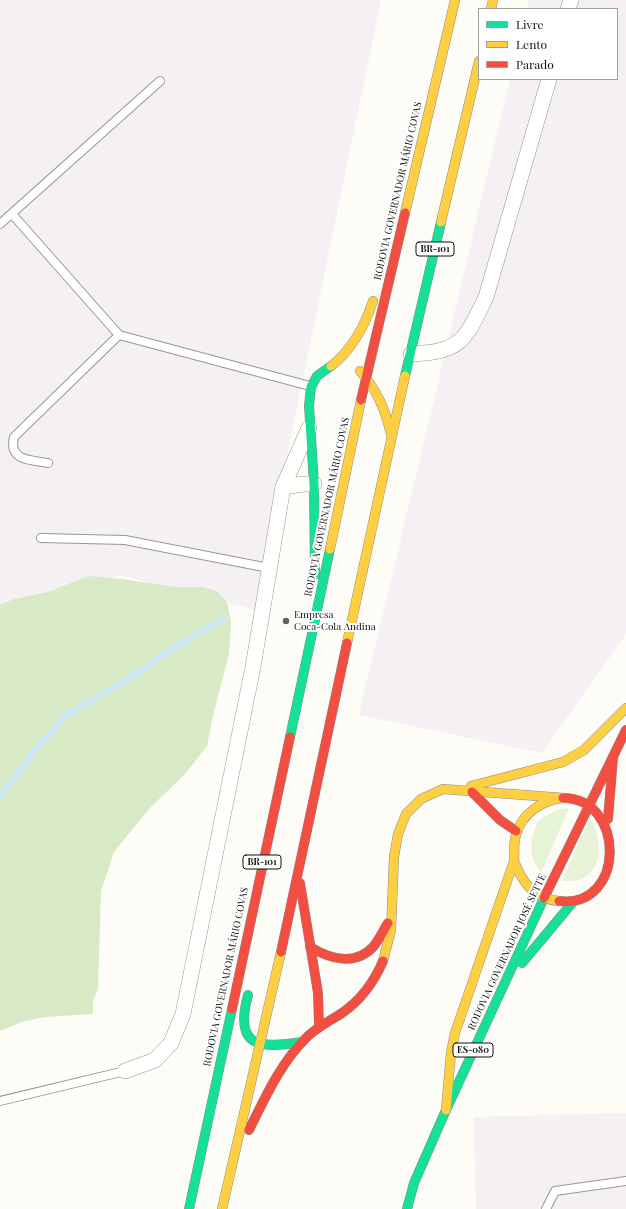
<!DOCTYPE html>
<meta charset="utf-8">
<style>
body{margin:0}
#map{position:relative;width:626px;height:1209px;overflow:hidden;background:#fdfcf7;font-family:"Playfair Display",serif}
canvas{display:block}
.legend{position:absolute;left:478px;top:8px;width:140px;height:72px;box-sizing:border-box;background:#fff;border:1px solid #a0a0a0;margin:0;padding:5px 7px;list-style:none;font-size:12px;color:#111}
.legend li{display:flex;align-items:center;gap:8px;height:20px}
.legend b{width:20px;border:1px solid #a0a0a0}
</style>
<div id="map">
<canvas width="626" height="1209"></canvas>
<ul class="legend">
<li><b style="height:5px;background:#16e098"></b>Livre</li>
<li><b style="height:5px;background:#ffcf43"></b>Lento</li>
<li><b style="height:5px;background:#f24e42"></b>Parado</li>
</ul>
</div>
<script>
const g = document.querySelector('canvas').getContext('2d');
g.lineJoin = 'round';
function fillPath(path, color) {
  g.fillStyle = color;
  g.fill(path, 'evenodd');
}
function strokePath(path, color, width, dash) {
  g.strokeStyle = color;
  g.lineWidth = width;
  g.lineCap = dash ? 'butt' : 'round';
  g.setLineDash(dash || []);
  g.stroke(path);
}
function write(font, color, halo, rows, align = 'center') {
  g.font = font + ' "Playfair Display",serif';
  g.lineWidth = 4;
  g.setLineDash([]);
  g.textBaseline = 'middle';
  g.strokeStyle = halo;
  g.fillStyle = color;
  for (const [text, x, y, turn = 0] of rows) {
    g.save();
    g.translate(x, y);
    g.rotate((+turn || 0) * Math.PI / 180);
    g.textAlign = isNaN(turn) ? turn : align;
    if (halo) g.strokeText(text, 0, 0);
    g.fillText(text, 0, 0);
    g.restore();
  }
}
fillPath(new Path2D(`
 M0,0H381L255,610L119,575L0,638Z
 M529,0H626V634L542,753L359,715L510,79H617V9H527Z
 M626,1113V1209H476L474,1117Z`), '#f5f0f3');
fillPath(new Path2D(`
 M569,808L541,873C527,853 530,845 537,822L556,810Z
 M590,817C600,837 607,866 581,879C576,881 568,881 562,881Z`), '#e7f3d7');
fillPath(new Path2D(`
 M89,576L122,579L176,587H202L217,591L227,602L231,622L229,654L212,720L207,746L185,774L149,809L114,852L101,891L98,988L93,1001V1014L46,1017L25,1021L0,1031V605L14,599L48,592Z`), '#d8eac5');
strokePath(new Path2D(`
 M0,797L36,749L66,715L127,680L170,650L224,619`), '#cde8f7', 6);
const lane = new Path2D(`
 M12,214L119,335L310,386
 M0,224L160,81
 M48,463C31,460 8,461 14,437L119,335
 M41,538L125,540L269,568
 M0,1101L125,1071
 M546,1209L555,1191L626,1181`);
const street = new Path2D(`
 M568,9L571,0
 M411,354C462,352 465,340 486,297L549,79
 M283,487L304,484H314
 M125,1071L155,1060L171,1043L183,1014L253,667L283,487L309,428`);
const fast = new Path2D(`
 M405,376L441,222
 M315,575L314,484L309,406L311,387L317,376L331,366
 M290,737L330,549
 M522,963L573,902
 M248,995C234,1047 258,1049 302,1042
 M189,1209L232,1009
 M407,1209L414,1183L446,1110L544,898`);
const slow = new Path2D(`
 M491,9L493,0
 M405,213L455,0
 M441,222L479,61
 M331,366C352,350 365,325 373,301
 M360,371C377,390 385,409 391,434
 M330,549L361,400
 M347,643L405,376
 M471,786L563,762L584,750L626,708
 M514,861C522,882 534,899 559,901
 M383,961L391,930L394,857L398,834L406,814L421,799L443,789L564,798
 M446,1110L451,1053L455,1033L514,861C515,853 513,844 516,835C521,814 542,800 563,798
 M222,1209L281,952`);
const jam = new Path2D(`
 M361,400L405,213
 M472,792L500,820L516,831
 M608,819L613,758
 M300,883L318,993L319,1026
 M544,898L626,730
 M559,901C626,909 626,798 563,798
 M310,947C330,959 355,966 373,947C379,940 383,931 388,923
 M281,952L347,643
 M232,1009L290,737
 M249,1130C265,1098 281,1062 307,1037C317,1027 330,1021 342,1013C361,1000 374,982 383,961`);
strokePath(lane, '#979795', 10);
strokePath(street, '#979795', 16);
strokePath(fast, '#8e8d8b', 10);
strokePath(slow, '#8e8d8b', 10);
strokePath(jam, '#8e8d8b', 10);
strokePath(lane, '#fffffe', 8);
strokePath(street, '#fffffe', 15);
strokePath(fast, '#16e098', 9);
strokePath(slow, '#ffcf43', 9);
strokePath(jam, '#f24e42', 9);
for (const [x, y, r, color] of [
 [286,621,4,"#646362"]
]) {
  const dot = new Path2D();
  dot.arc(x, y, r, 0, 2 * Math.PI);
  g.fillStyle = color;
  g.fill(dot);
  strokePath(dot, '#fff', 1.5);
}
for (const [x, y, w] of [
 [435,249,38],
 [262,862,38],
 [473,1050,40]
]) {
  const box = new Path2D();
  box.roundRect(x - w / 2, y - 7, w, 14, 3);
  g.fillStyle = '#fff';
  g.fill(box);
  strokePath(box, '#111', 1);
}
write('bold 9px', '#111', null, [
 ["BR-101",435,249],
 ["BR-101",262,862],
 ["ES-080",473,1050]
]);
write('10px', '#111', '#fff', [
 ["RODOVIA GOVERNADOR MÁRIO COVAS",398,191,-77],
 ["RODOVIA GOVERNADOR MÁRIO COVAS",327,507,-78],
 ["RODOVIA GOVERNADOR JOSÉ SETTE",507,952,-65],
 ["RODOVIA GOVERNADOR MÁRIO COVAS",226,977,-78]
]);
write('10px', '#111', '#fff', [
 ["Empresa",294,615],
 ["Coca-Cola Andina",294,627]
], 'left');
</script>
